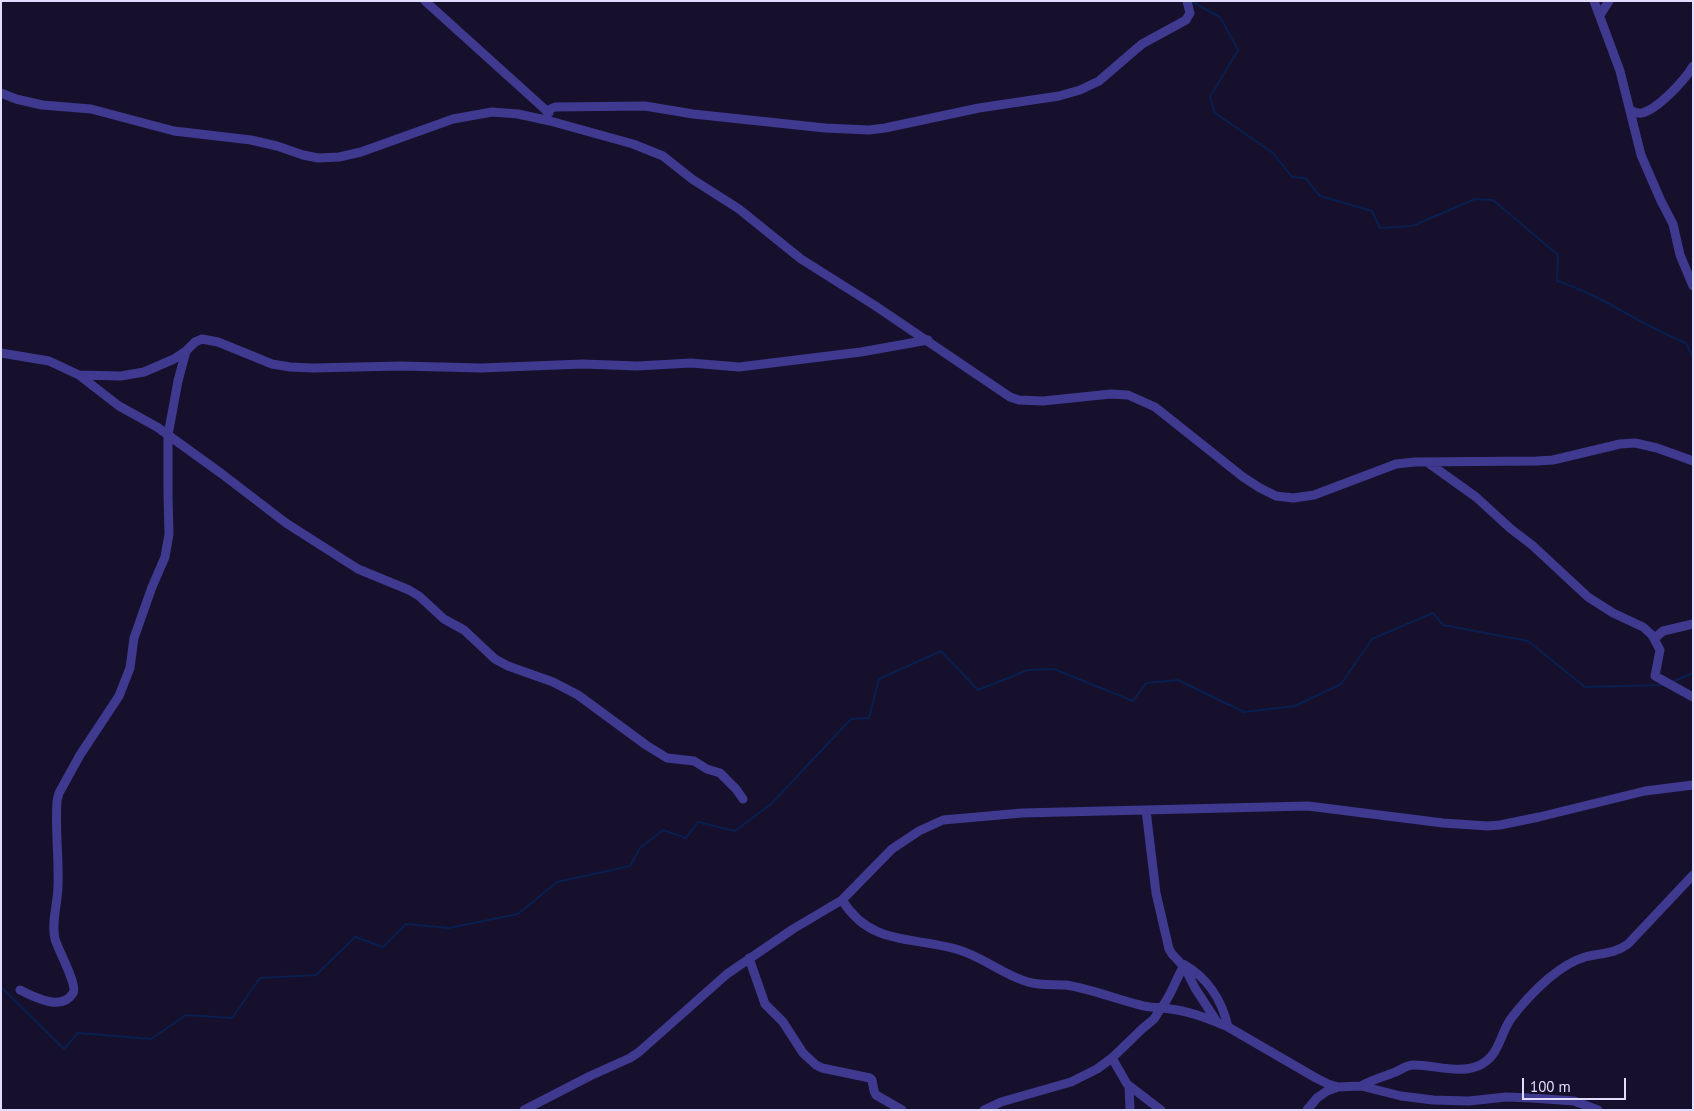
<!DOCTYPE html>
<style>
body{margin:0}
#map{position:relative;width:1694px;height:1111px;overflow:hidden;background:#16102d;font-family:"PT Sans",sans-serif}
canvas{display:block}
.frame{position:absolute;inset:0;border:2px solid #e2ddff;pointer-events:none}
.scale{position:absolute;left:1522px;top:1078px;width:104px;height:22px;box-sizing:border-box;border:2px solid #e2ddff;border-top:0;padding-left:6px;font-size:15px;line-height:18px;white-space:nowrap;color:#e2ddff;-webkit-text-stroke:4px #16102d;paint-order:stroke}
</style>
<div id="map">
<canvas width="1694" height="1111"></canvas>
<div class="frame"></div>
<div class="scale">100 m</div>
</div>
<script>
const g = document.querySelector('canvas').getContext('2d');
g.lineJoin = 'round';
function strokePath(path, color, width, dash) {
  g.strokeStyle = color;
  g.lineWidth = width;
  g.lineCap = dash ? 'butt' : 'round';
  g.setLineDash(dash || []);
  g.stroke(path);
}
strokePath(new Path2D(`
 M1191,1L1220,17L1238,50L1210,97L1215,113L1273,153L1292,177L1305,178L1320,196L1372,211L1380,228L1412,226L1475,199L1493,200L1558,255L1557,281C1602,295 1642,326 1686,343L1693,358
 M1672,682L1693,673
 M1,987L64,1049L78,1033L151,1039L186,1015L232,1018L260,978L316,975L355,937L383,947L406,924L449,928L518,914L557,882L630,866L640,848L663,830L686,838L698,822L735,831L771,804L851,719L869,718L879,679L941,651L978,690L1028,670L1054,669L1133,701L1146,683L1178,680L1244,712L1295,706L1341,684L1372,639L1433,613L1443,625L1528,641L1585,687L1665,685`), '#081f4f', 2);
strokePath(new Path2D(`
 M425,1L549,113
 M1594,1L1620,71L1641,155L1661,201L1673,224L1680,255L1693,286
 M1600,15L1609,1
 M1,93L16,99L42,105L91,109L174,131L251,140L277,146L303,155L318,158L339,157L361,152L453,119L492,112L518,114L550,121L633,144L663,156L692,179L739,209L801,259L874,305L1010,397L1019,400L1043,401L1111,394L1128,395L1155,407L1243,477L1260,488L1276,496L1293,498L1314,495L1396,464L1415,462L1537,461L1553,460L1620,444L1635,443L1657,448L1693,461
 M1630,110C1634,112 1638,114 1642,113C1658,109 1685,80 1693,66
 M546,111L555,107L645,106L693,114L825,128L869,130L885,128L979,108L1059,96L1080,90L1099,81L1142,44L1186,20L1190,13L1187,1
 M1,353L49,361L79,375L121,376L144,372L174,359L186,351L195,342L202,339L218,342L272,364L290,367L313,368L401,366L481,368L583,364L637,366L691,363L739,367L861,352L928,340
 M79,375L119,406L157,427L222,474L286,523L358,569L409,590L419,596L444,619L464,630L495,659L508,666L553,682L578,695L646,745L667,758L694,761L707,769L720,773L736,789L743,799
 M1427,462L1476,497L1511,529L1532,545L1588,597L1613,613L1643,627L1652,635L1660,650L1655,676L1693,697
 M1655,638L1663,631L1693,624
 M1146,810L1156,893L1169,949L1172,954L1185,968L1195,988L1217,1022
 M842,900C871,946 910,936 956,949C982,956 1003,975 1028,982C1041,986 1054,984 1066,985C1092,989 1115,999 1140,1005C1149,1008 1160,1007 1170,1009C1190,1011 1210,1019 1228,1027L1316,1078L1328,1084L1338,1087
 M749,958L765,1004L783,1022L803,1053L816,1065L822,1068L870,1078L872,1080L874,1091L876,1095L902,1110
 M1183,964C1207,977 1222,1000 1228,1027
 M20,990C34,997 62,1012 73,993C78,985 58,950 55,939C51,922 58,903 58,885C59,857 55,829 57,801L59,793L80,755L119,696L130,668L134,638L152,587L165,557L169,534L168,494V435L178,381L186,351
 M1161,1008C1172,995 1175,980 1184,966
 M1112,1058L1127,1084L1161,1110
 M1129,1086L1130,1110
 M1361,1086C1371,1080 1382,1077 1393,1073C1400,1071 1405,1065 1414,1065C1435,1065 1458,1074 1478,1066C1499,1057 1499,1037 1510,1020C1521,1005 1535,990 1549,978C1560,969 1571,961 1585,957C1600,953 1615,954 1628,944L1693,875
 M524,1110L590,1076L630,1058L639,1052L727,974L793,929L842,900L892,849L919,831L943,820L1022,813L1308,806L1443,823L1488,826L1500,825L1539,817L1645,791L1693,785
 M984,1110L1001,1102L1071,1082L1097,1069L1112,1058L1142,1029L1154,1019L1161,1008
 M1307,1110L1317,1098L1327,1091L1338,1087L1361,1086L1401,1096L1433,1100L1469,1101L1506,1097L1532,1098L1574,1101L1598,1110`), '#3f398f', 9);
</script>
